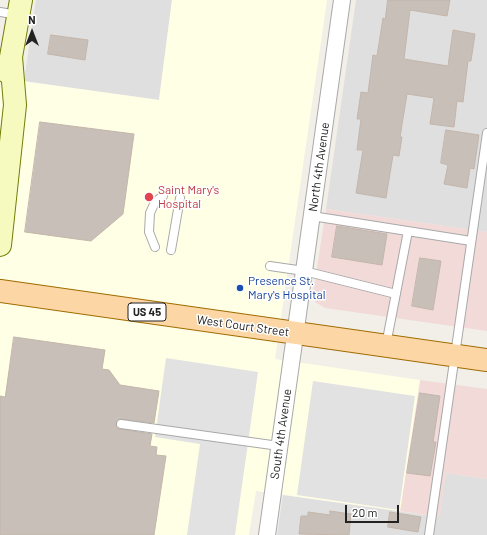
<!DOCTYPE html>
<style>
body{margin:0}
#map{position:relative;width:487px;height:535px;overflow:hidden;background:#f2efe9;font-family:Barlow,sans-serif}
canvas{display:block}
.north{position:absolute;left:12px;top:12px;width:40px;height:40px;-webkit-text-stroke:3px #fff;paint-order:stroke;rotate:0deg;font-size:11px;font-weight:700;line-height:16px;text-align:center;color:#222}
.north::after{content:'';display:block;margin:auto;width:14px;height:18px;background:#222;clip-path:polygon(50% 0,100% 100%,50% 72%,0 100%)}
.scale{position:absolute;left:345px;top:505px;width:54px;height:18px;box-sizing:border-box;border:2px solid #222;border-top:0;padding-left:5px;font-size:12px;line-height:14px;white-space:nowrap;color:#222;-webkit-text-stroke:3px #fff;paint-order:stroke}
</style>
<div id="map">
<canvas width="487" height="535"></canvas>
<div class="north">N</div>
<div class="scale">20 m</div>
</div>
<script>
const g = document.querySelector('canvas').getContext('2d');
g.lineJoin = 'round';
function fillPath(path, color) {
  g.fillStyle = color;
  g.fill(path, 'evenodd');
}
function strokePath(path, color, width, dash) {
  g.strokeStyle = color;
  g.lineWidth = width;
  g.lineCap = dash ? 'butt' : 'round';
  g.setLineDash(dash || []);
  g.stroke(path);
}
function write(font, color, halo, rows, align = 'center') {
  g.font = font + ' Barlow,sans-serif';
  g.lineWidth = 3;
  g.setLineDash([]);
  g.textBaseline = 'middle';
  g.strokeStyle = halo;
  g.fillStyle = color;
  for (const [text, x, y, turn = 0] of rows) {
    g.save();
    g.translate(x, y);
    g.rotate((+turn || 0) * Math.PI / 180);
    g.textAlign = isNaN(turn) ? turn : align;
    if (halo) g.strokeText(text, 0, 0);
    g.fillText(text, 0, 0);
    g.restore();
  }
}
fillPath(new Path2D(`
 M36,0H172L159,100L24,81Z
 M356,0H487V232L326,209Z
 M446,473L487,479V535H277L283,495L439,517Z`), '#e0dfdf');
fillPath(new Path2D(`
 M326,209L487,232V331L325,308L315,302L313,294Z
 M420,380L487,389V479L446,473L439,517L400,511Z`), '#f2dad9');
fillPath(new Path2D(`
 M172,0H327L275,359L420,380L400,511L256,491L249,535H0V78L159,100Z`), '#ffffe5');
fillPath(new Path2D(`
 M166,358L258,372L235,535H187L200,444L155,437Z
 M313,381L415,396L399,510L297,495Z`), '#e2e2e2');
const building = new Path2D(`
 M388,0H450L447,16L410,10L404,59L448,66L453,30L475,34L471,61H468L463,102L457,101L454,127L430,124L434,98L407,94L400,137H402L399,156L393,155L386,198L356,193L363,150H357L361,119H357L361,92L368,93L373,55L377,56L383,18L385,19Z
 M51,35L88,40L85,60L48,54Z
 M40,122L134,134L123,214L91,241L25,232Z
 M446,130L479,135L474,169L470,168L467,188L444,184L448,165L441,163Z
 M337,226L387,234L382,265L332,257Z
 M420,258L441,261L433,310L412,306Z
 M14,337L105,350L102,369L109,370L120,385L159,391L154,423L121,419L117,420L116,424L117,428L120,429L152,434L150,446L157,447L156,455L166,456L154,535H0V396L5,397Z
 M420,393L440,396L433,442H436L430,476L407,473Z
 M330,511L351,514L349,535L299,534L301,516H308V512L330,515Z
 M390,512L421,517L418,532L388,527Z`);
fillPath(building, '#c7bfb8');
strokePath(building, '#c4b6ab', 1);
const lane = new Path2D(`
 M0,12L18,15
 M312,216L471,241
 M155,247L149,232L150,213L155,202L163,196
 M171,250L180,198
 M270,266L304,271L396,294
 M386,345L408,231
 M121,424L279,446
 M429,535L487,133`);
const street = new Path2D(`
 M267,535L342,0`);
const secondary = new Path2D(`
 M7,72L11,57L21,0
 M0,245L15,105L11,57`);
const primary = new Path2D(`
 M0,291L487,360`);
strokePath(lane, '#a9a9a9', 10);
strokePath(street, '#a9a9a9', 18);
strokePath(secondary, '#707d05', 24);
strokePath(primary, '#a06b00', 24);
strokePath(lane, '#fff', 8);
strokePath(street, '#fff', 16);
strokePath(secondary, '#f7fabf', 22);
strokePath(primary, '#fcd6a4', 22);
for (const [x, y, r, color] of [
 [149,197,5,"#e0444e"],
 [240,288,4,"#1a4fb4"]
]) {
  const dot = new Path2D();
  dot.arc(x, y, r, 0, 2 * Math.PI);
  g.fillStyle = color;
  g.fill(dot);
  strokePath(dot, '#fff', 1.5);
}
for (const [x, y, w] of [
 [147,312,38]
]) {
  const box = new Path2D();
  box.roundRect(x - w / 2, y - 9, w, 18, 3);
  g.fillStyle = '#fff';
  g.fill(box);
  strokePath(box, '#222', 1);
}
write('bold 11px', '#222', null, [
 ["US 45",147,312]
]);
write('12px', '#222', '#fff', [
 ["North 4th Avenue",319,167,-82],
 ["West Court Street",243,326,8],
 ["South 4th Avenue",281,434,-82]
]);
write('12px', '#be3a42', '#fff', [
 ["Saint Mary's",158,190],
 ["Hospital",158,204]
], 'left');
write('12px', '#164399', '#fff', [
 ["Presence St.",248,281],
 ["Mary's Hospital",248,295]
], 'left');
</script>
